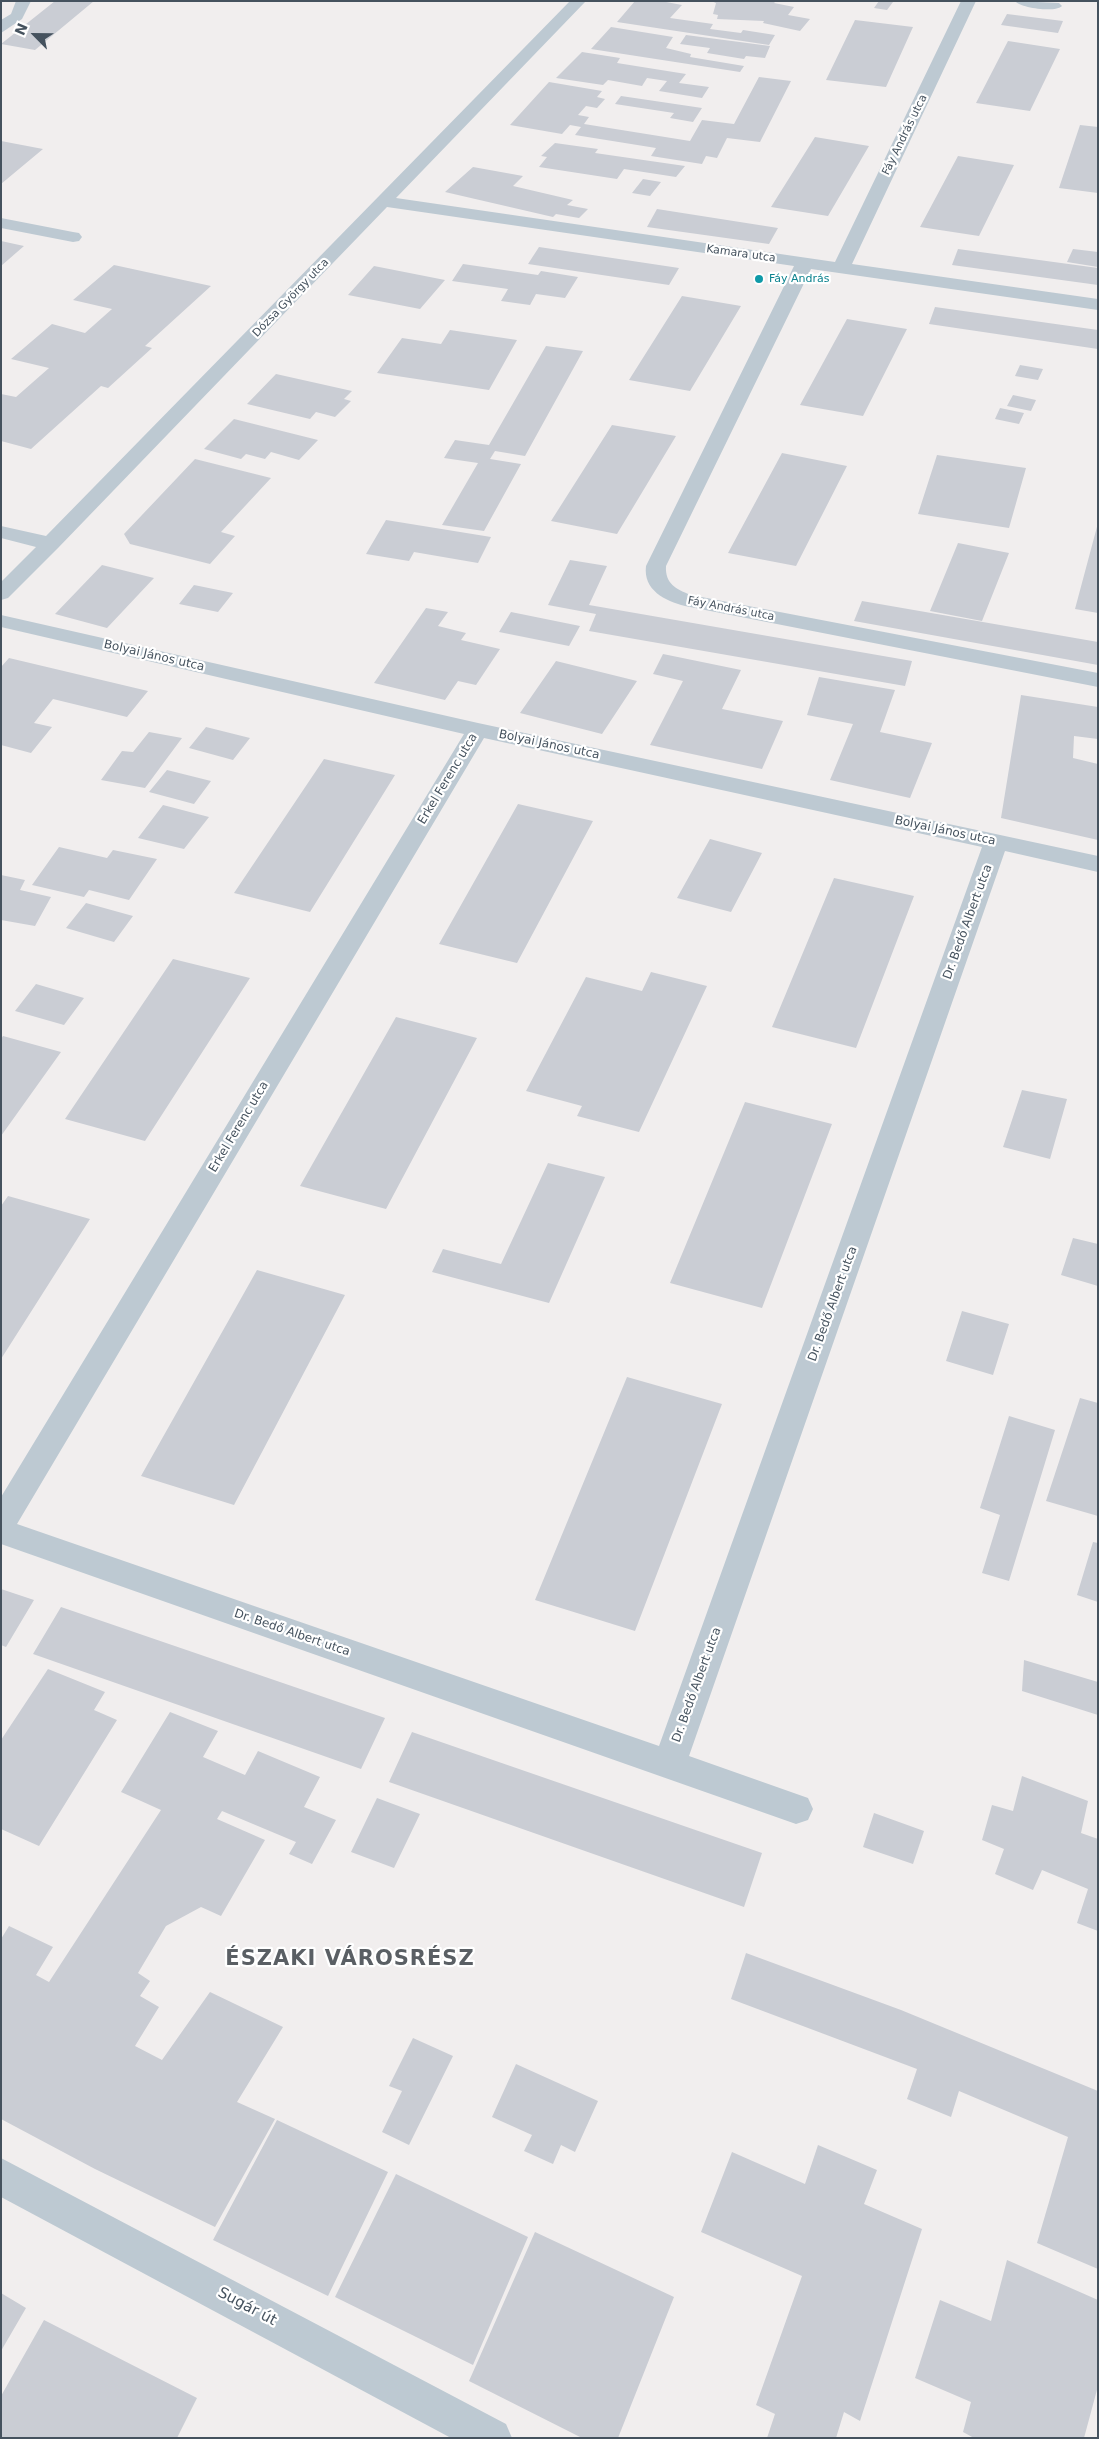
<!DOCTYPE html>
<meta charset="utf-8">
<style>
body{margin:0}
#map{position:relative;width:1099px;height:2439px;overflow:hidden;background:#f1eeee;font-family:"DejaVu Sans",sans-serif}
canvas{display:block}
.frame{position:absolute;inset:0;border:2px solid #45525e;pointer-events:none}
.north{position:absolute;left:10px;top:10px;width:50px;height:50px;-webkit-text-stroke:4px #fff;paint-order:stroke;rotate:293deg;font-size:14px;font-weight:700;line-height:20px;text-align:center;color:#45525e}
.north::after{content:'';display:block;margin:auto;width:18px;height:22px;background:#45525e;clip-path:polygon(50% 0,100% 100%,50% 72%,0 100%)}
</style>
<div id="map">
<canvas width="1099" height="2439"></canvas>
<div class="frame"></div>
<div class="north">N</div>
</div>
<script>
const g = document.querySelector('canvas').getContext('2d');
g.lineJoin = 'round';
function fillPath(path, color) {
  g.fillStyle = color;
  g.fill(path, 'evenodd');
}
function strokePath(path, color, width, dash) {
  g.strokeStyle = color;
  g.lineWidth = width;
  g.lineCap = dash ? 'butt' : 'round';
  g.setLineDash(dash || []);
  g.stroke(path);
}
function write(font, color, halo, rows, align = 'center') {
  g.font = font + ' "DejaVu Sans",sans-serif';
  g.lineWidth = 4.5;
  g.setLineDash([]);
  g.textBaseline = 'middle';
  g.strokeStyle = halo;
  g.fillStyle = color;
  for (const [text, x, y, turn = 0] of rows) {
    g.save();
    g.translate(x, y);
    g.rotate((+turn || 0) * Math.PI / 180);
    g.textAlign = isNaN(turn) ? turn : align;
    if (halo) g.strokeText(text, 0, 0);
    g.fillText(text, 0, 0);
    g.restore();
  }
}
fillPath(new Path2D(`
 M55,1H94L35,50L1,44Z
 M635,1H661L682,5L670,18L713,24L710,29L741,33L743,30L775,35L769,45L617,22Z
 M711,1L775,2L774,3L794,7L788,15L810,19L800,31L763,23L764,21L717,19L718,15L713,14L716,3Z
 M879,1H886L893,2L887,10L874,8Z
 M1007,14L1063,21L1058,33L1001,25Z
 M855,20L913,27L886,87L826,80Z
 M611,27L673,37L666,48L691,54L690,57L744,66L740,72L591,49Z
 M686,35L770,46L765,58L746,56L744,59L707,53L710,48L680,44Z
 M1008,41L1060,49L1030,111L976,103Z
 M582,52L620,58L617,63L686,74L679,83L709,87L702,98L659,91L667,81L647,78L642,86L608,80L603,85L556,78Z
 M759,77L791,81L760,142L727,138L717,158L706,156L702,164L651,156L656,148L575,135L581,127L570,125L562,134L510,125L549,82L602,91L597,97L605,99L597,108L586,106L578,115L589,117L584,124L690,141L702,120L734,124Z
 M621,96L702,108L693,122L670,118L674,113L615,104Z
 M1080,125L1098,127V193L1059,188Z
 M815,137L869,146L828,216L771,207Z
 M1,141L43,149L1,184Z
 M555,143L598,149L595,153L685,166L676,177L624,169L617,179L539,167L547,157L541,156Z
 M958,156L1014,165L979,236L920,227Z
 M473,167L523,176L513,186L573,200L567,205L588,209L579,218L556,214L553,217L445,192Z
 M643,179L661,182L650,196L632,193Z
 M657,209L778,228L769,244L647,227Z
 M1,241L24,246L1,266Z
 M539,247L679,268L669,285L528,264Z
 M958,249L1098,268V285L952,265Z
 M1073,249L1098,252V267L1067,262Z
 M463,264L538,275L541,271L578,277L565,298L536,294L530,305L501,301L508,289L452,281Z
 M114,265L211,286L145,346L152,348L108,388L101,386L31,449L1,441V394L16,397L49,368L11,359L52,324L85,333L112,309L73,300Z
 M374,266L445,280L420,309L348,295Z
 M682,296L741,306L690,391L629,380Z
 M935,307L1098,330V349L929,324Z
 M847,319L907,329L863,416L800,405Z
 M450,330L517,340L489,390L377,373L402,338L441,344Z
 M546,346L583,351L525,456L495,451L490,459L521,464L484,531L442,525L478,463L444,458L455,440L489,445Z
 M1020,365L1043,369L1038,380L1015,376Z
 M276,374L352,391L344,399L351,401L335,417L316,412L310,419L247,404Z
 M1013,395L1036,400L1031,411L1007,406Z
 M1000,408L1024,413L1019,424L995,419Z
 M234,419L318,440L299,460L271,452L265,459L246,454L241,459L204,449Z
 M612,425L676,436L617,534L551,521Z
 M782,453L847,466L796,566L728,553Z
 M937,455L1026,468L1009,528L918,514Z
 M195,459L271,478L221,532L235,536L210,564L130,544L124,534Z
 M386,520L491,537L478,563L414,552L409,561L366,554Z
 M1098,523V613L1075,609Z
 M958,543L1009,553L982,621L930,611Z
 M570,560L607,566L589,605L912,661L905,686L589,631L596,614L548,605Z
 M102,565L154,578L107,628L55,614Z
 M194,585L233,593L218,612L179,604Z
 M862,601L1098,642V665L854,621Z
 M426,608L448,612L438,626L466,633L461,640L500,649L476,685L458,681L445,700L374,683Z
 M511,612L580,626L569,646L499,632Z
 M663,654L741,670L722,709L783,721L762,769L650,745L683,681L653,674Z
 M9,658L148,691L127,717L53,699L34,723L52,727L31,753L1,745V667Z
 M556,661L637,681L602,734L520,713Z
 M819,677L895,690L880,732L932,743L910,798L830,780L853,724L807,715Z
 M1021,695L1098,707V739L1074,736L1073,758L1098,764V840L1001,818Z
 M206,727L250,738L233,760L189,748Z
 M149,732L182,738L145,788L101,780L122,751L133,752Z
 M324,759L395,775L310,912L234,893Z
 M167,770L211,781L194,804L149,792Z
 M518,804L593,821L517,963L439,944Z
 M163,805L209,817L184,849L138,838Z
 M710,839L762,853L731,912L677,898Z
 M59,847L107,858L113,850L157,859L129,900L89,890L84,897L32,885Z
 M1,875L25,880L20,890L51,897L35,926L1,920Z
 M834,878L914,896L856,1048L772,1027Z
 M86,903L133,916L114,942L66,928Z
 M173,959L250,978L145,1141L65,1119Z
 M651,972L707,986L639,1132L577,1116L582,1106L526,1091L586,977L642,991Z
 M36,984L84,998L64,1025L15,1011Z
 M396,1017L477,1038L386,1209L300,1186Z
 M3,1036L61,1052L1,1136V1039Z
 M1022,1090L1067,1099L1050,1159L1003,1147Z
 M745,1102L832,1124L762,1308L670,1283Z
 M548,1163L605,1177L549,1303L432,1272L443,1249L501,1264Z
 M8,1196L90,1219L1,1359V1206Z
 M1073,1238L1098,1244V1286L1061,1275Z
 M257,1270L345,1295L234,1505L141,1476Z
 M962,1311L1009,1324L993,1375L946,1361Z
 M627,1377L722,1404L635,1631L535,1600Z
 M1080,1398L1098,1403V1516L1046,1501Z
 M1009,1416L1055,1430L1009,1581L982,1573L1000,1515L980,1508Z
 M1093,1542L1098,1543V1602L1077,1595Z
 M1,1589L34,1600L6,1647L1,1645Z
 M61,1607L385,1718L361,1769L33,1654Z
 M1024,1660L1098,1682V1715L1022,1691Z
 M48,1669L105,1692L94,1710L117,1720L39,1846L1,1829V1740Z
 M170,1712L218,1731L203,1757L245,1775L258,1751L320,1777L304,1807L336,1820L312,1864L289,1854L296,1842L222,1811L217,1819L265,1840L221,1916L201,1907L166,1926L138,1973L150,1981L140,1996L159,2007L135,2046L162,2060L210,1992L283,2027L237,2102L275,2119L215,2227L95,2169L1,2119V1939L9,1926L53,1947L36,1975L49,1982L161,1810L121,1792Z
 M412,1732L762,1853L744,1907L389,1782Z
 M1022,1776L1088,1801L1081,1833L1098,1839V1931L1077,1923L1088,1889L1042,1870L1033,1890L995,1874L1004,1849L982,1840L992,1805L1013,1811Z
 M377,1798L420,1814L394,1868L351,1852Z
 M874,1813L924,1831L913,1864L863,1847Z
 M746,1953L901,2010L1098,2091V2269L1037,2243L1068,2137L959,2091L951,2117L907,2099L917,2069L731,1999Z
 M413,2038L453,2056L409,2145L382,2132L402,2091L389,2086Z
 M516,2064L598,2101L575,2152L561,2145L553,2164L524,2151L532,2135L492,2117Z
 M277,2120L388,2172L328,2296L213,2240Z
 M818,2145L877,2170L864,2204L922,2229L860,2421L844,2412L836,2438H767L775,2414L756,2405L802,2276L701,2232L732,2152L805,2184Z
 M396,2174L528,2237L473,2365L335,2297Z
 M535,2232L674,2297L618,2438H582L469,2381Z
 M1007,2260L1098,2300V2386L1084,2438H974L963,2432L971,2402L915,2378L940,2300L991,2321Z
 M1,2293L26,2308L1,2351Z
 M44,2320L197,2398L177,2438H1V2396Z`), '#cacdd4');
fillPath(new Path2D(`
 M16,1H31L22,19L1,33V20L11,14Z
 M570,1H586L396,198L835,262L961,1H976L852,264L1098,299V310L811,269L666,566C665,584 676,589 691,595L1098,673V687L685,606C665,601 643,590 646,566L794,266L387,207L58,548L8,598L1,600V582L36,547L1,538V526L46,536Z
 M1015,1L1059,3L1062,6C1056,13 1020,8 1015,1Z
 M1,218L73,232L79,233L82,237L79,241L73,242L1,228Z
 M1,615L478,723L1098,856V872L1005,851L689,1756L808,1798L813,1809L808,1820L796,1824L1,1544V1497L464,734L1,627ZM484,738L982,847L659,1746L17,1524Z
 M1,2158L506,2424L512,2438H451L1,2197Z`), '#bdc9d2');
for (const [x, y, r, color] of [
 [759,279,5,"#0f9aa8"]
]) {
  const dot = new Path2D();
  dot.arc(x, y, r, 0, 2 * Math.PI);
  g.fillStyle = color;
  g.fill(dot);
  strokePath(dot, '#fff', 2);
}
write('11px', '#45525e', '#fff', [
 ["Fáy András utca",905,135,-64],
 ["Kamara utca",741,254,8],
 ["Dózsa György utca",291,298,-46],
 ["Fáy András utca",731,609,11]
]);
write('11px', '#0d838f', '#fff', [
 ["Fáy András",769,279]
], 'left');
write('12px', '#45525e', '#fff', [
 ["Bolyai János utca",154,656,13],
 ["Bolyai János utca",549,745,12],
 ["Erkel Ferenc utca",448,779,-59],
 ["Bolyai János utca",945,831,12],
 ["Dr. Bedő Albert utca",968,922,-70],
 ["Erkel Ferenc utca",239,1127,-59],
 ["Dr. Bedő Albert utca",833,1304,-70],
 ["Dr. Bedő Albert utca",292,1633,19],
 ["Dr. Bedő Albert utca",697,1685,-70]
]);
write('15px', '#45525e', '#fff', [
 ["Sugár út",247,2307,28]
]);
g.letterSpacing = '1px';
write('bold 21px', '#5a5f64', '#fff', [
 ["ÉSZAKI VÁROSRÉSZ",350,1960]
]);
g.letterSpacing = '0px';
</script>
